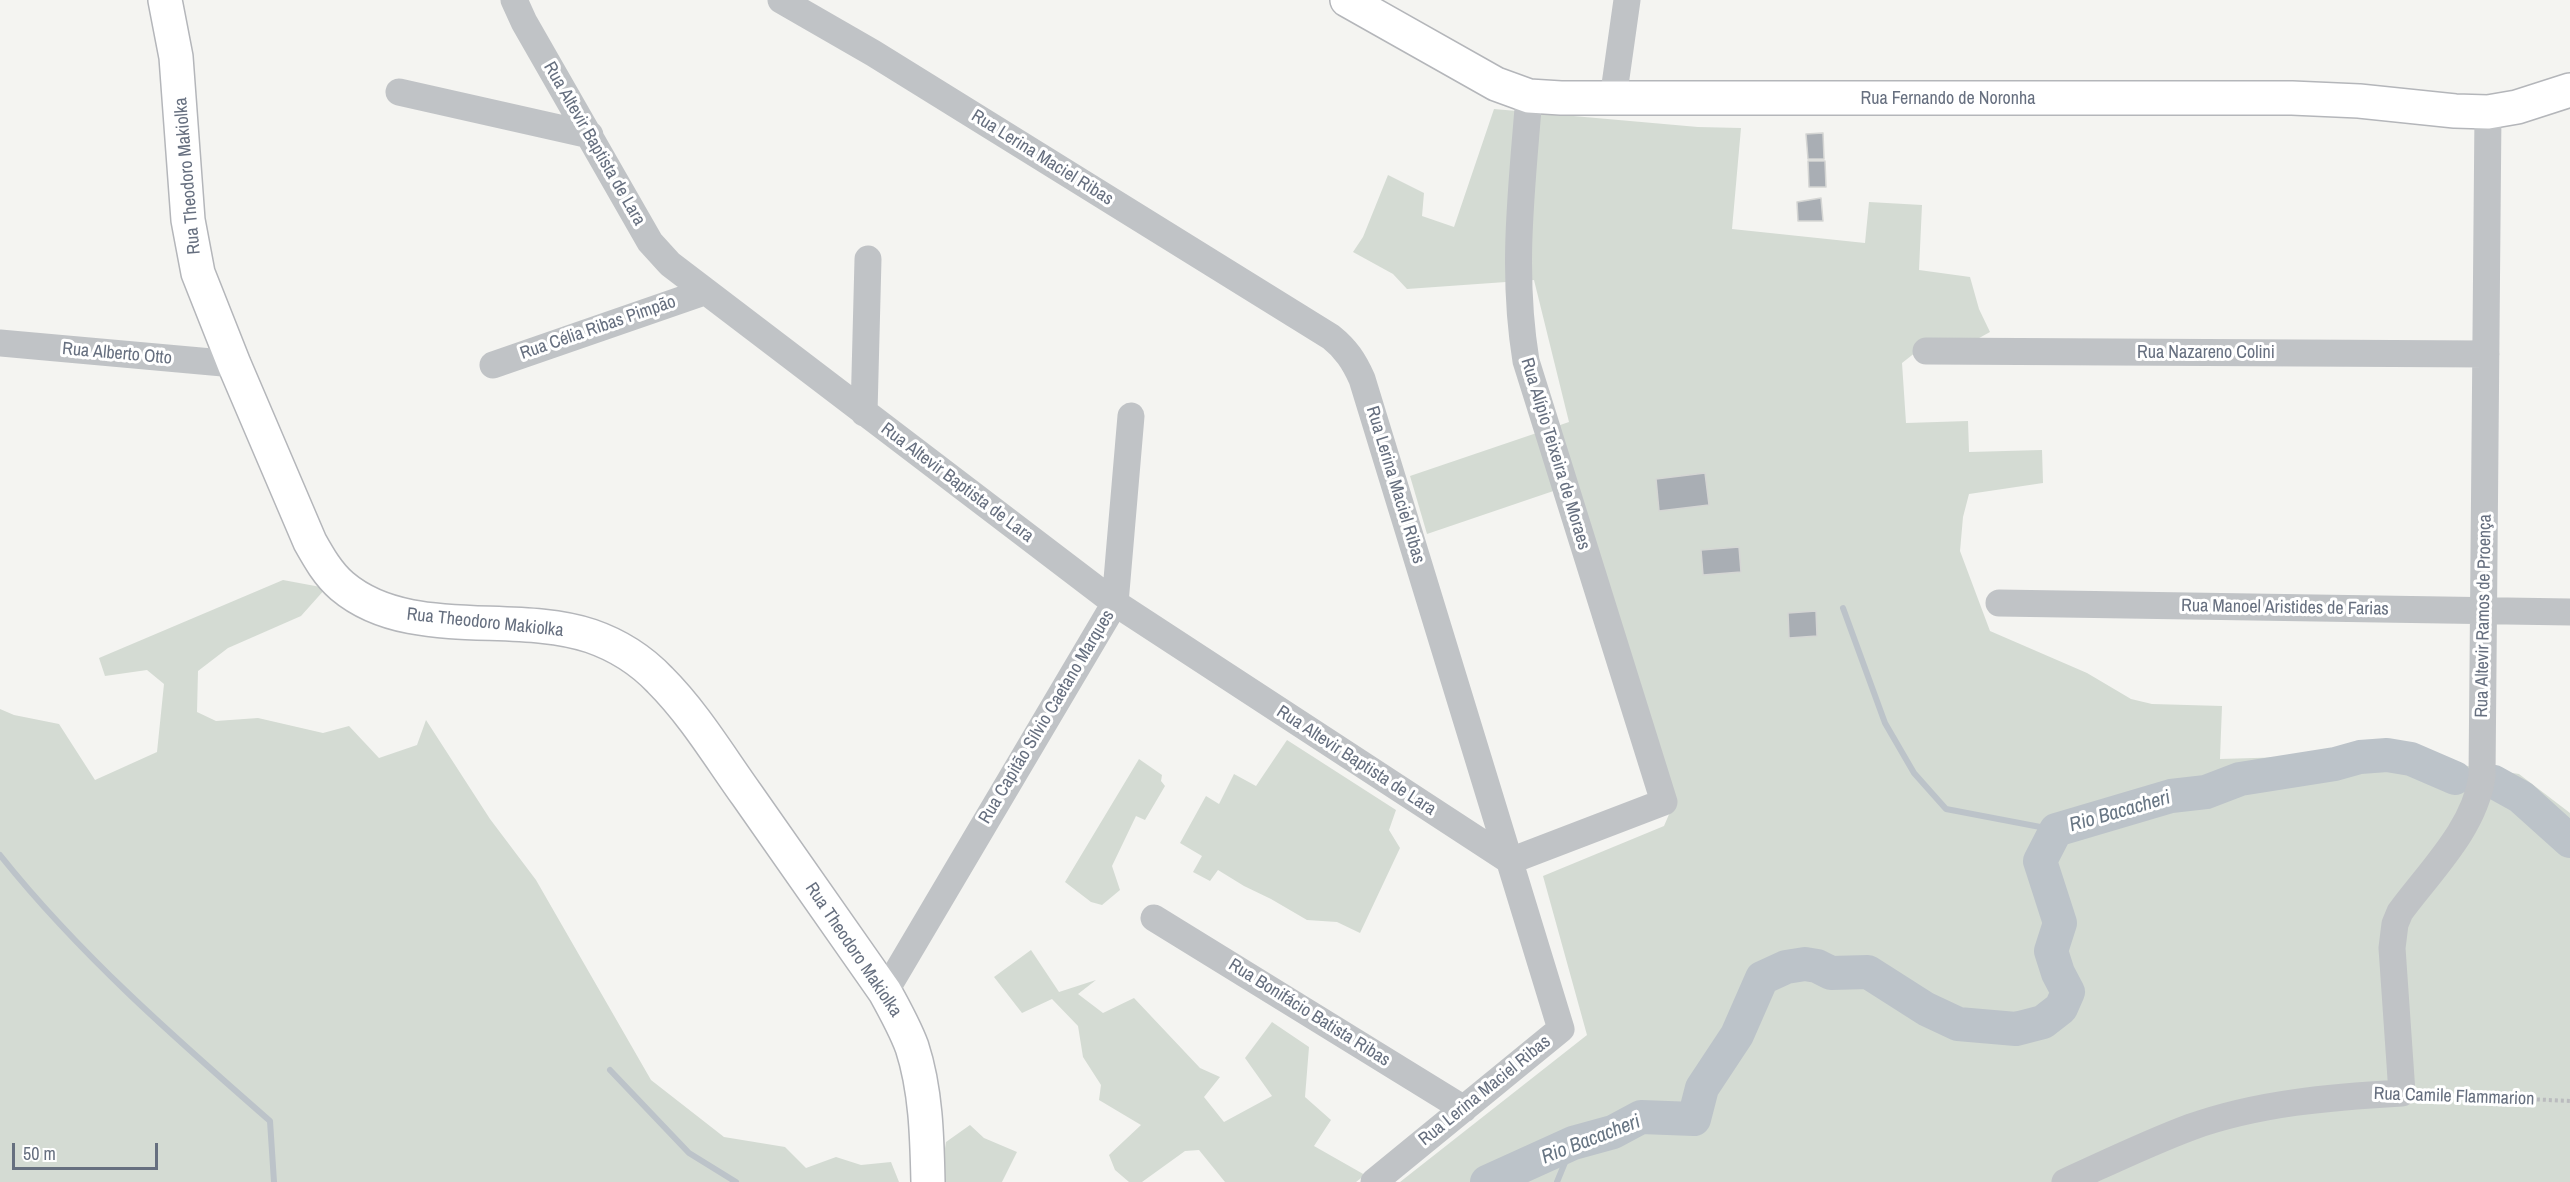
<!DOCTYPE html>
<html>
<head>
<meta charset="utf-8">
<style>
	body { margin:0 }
	#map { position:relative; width:2570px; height:1182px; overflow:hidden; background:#f4f4f1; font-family:"Archivo Narrow",sans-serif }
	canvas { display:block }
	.scale { position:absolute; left:12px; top:1143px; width:146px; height:27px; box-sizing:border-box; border:3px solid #666f7f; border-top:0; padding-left:8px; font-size:18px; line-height:21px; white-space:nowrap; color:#666f7f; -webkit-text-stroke:4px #fff; paint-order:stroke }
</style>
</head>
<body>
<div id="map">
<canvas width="2570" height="1182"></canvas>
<div class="scale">50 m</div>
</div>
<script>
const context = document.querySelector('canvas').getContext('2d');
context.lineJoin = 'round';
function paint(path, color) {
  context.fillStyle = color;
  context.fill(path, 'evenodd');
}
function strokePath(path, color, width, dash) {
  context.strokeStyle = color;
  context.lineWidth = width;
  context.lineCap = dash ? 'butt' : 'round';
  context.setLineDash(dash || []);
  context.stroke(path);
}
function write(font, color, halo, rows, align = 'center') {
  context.font = font + ' "Archivo Narrow",sans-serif';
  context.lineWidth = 6;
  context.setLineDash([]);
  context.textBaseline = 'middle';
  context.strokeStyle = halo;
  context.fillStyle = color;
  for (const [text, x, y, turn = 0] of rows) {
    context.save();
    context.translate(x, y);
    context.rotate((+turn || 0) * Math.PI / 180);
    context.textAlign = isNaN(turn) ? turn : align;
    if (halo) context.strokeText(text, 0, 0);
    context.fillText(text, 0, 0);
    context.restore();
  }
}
paint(new Path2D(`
	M1494,109l204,18 43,1 -9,101 133,14 4,-41 53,3 -3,65 51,7 9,32 11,23 -18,10 -47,3 -23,18 4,60 62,-2 1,31 73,-2 1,33 -74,11 -6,23 -3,34 30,80 97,42 44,26 21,5 70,2 -2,53 171,-5 128,20 51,39v369h-1170l187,-147 -44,-159 121,-50 12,-28 -102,-314 -147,50 -17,-58 159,-54 -35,-142 -127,9 -14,-15 -40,-22 10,-15 25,-62 36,18 -2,23 32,11z
	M283,580l43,8 -25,28 -73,32 -30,23 -1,41 19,9 42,-3 65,15 26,-7 30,32 38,-13 9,-25 64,99 46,61 115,200 73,57 61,10 21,21 30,-11 25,8 30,-3 8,20h-899v-473l14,6 45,9 36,56 62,-28 7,-68 -17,-14 -42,6 -6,-18z
	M1287,740l109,70 -7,20 11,18 -40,85 -23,-11 -30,-2 -36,-21 -27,-13 -26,-16 -8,11 -17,-9 9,-16 -22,-13 26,-47 13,8 15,-30 22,12z
	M1139,759l23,16 -1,6 4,5 -20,34 -9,-4 -24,50 8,24 -18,15 -11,-3 -26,-20z
	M1031,950l28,42 37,-12 -18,14 25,19 31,-15 66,70 20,9 -16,20 20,25 48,-26 -27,-38 27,-36 37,25 -4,50 26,23 -17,26 51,29 -9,7h-131l-26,-32 -14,1 -43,31h-13l-14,-12 -6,-15 32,-30 -42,-25 2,-15 -18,-28 -5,-31 -26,-27 -30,14 -28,-36z
	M970,1125l14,13 33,14 -15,30h-60l-1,-9 5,-31z`), '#d4dbd3');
strokePath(new Path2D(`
	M1843,608l42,115 29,50 32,36 110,21
	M0,855c79,99 175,183 270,266l4,61
	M610,1070l79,83 47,29
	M1557,1182l16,-39`), '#bcc3c9', 6);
strokePath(new Path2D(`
	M2494,782l27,15 49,44
	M1487,1182l86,-39 40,-11 28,-15 53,2 8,-31 35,-53 25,-57 24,-11 19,-3 12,2 14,7 37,-1 58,37 32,15 58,5 27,-7 18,-14 7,-16 -10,-19 -7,-22 9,-28 -20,-62 16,-31 115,-34 35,-4 34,-13 95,-15 25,-7 27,-2 24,4 44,19`), '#bcc3c9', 34);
const building = new Path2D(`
	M1823,133l1,26h-16l-2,-25z
	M1808,161h17l1,26h-17z
	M1821,198l2,23h-25l-1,-19z
	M1705,473l4,32 -50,6 -3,-32z
	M1739,547l2,25 -38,3 -2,-25z
	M1816,611l1,25 -28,2 -1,-25z`);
paint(building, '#a9aeb4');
strokePath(building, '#d5d6d4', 1.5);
const major = new Path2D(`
	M165,0l11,57 12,163 10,53 36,91 76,178c9,16 18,32 32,44 66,56 172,24 249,50 26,9 50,24 69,44 34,34 59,76 87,115 46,66 92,132 138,197 10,18 20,36 27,55 14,43 15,90 16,135
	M1347,0l149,84 33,12 32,2h731l67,3 96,10 33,1 29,-5 53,-17`);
strokePath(major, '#b4b6ba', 36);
strokePath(new Path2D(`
	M2423,1094l147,7`), '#babbbe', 4, [3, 3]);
strokePath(new Path2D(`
	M514,0l10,22 126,220 20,22 445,339 395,258 154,-59 -138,-441c-15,-91 -4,-174 3,-265
	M781,0l92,53 458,284c15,12 23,24 31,42l199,650 -187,153
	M399,92l191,43
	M1613,99l14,-99
	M0,343l234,21
	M1926,351l560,3
	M493,365l211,-73
	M864,413l4,-154
	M1999,603l571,9
	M1154,918l310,191
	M885,992l230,-389 16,-187
	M2065,1182c42,-19 83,-39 126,-55 67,-24 140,-30 211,-34l-10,-145 3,-24 5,-12c31,-42 74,-83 82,-135l6,-665`), '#c0c3c6', 27);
strokePath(major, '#fff', 33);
write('18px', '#666f7f', '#fff', [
	["Rua Fernando de Noronha",1948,99],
	["Rua Altevir Baptista de Lara",594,144,60],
	["Rua Lerina Maciel Ribas",1042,158,32],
	["Rua Theodoro Makiolka",188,176,-95],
	["Rua Célia Ribas Pimpão",598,328,-19],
	["Rua Nazareno Colini",2206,353],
	["Rua Alberto Otto",117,354,5],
	["Rua Alípio Teixeira de Moraes",1555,454,73],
	["Rua Altevir Baptista de Lara",957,483,37],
	["Rua Lerina Maciel Ribas",1395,485,73],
	["Rua Manoel Aristides de Farias",2285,608,1],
	["Rua Altevir Ramos de Proença",2484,616,-89],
	["Rua Theodoro Makiolka",485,623,6],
	["Rua Capitão Sílvio Caetano Marques",1047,717,-59],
	["Rua Altevir Baptista de Lara",1356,761,33],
	["Rua Theodoro Makiolka",853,950,56],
	["Rua Bonifácio Batista Ribas",1309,1013,32],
	["Rua Lerina Maciel Ribas",1485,1091,-39],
	["Rua Camile Flammarion",2454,1097,2]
]);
write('italic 20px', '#677583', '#fff', [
	["Rio Bacacheri",2120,812,-16],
	["Rio Bacacheri",1591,1140,-21]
]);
</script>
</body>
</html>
